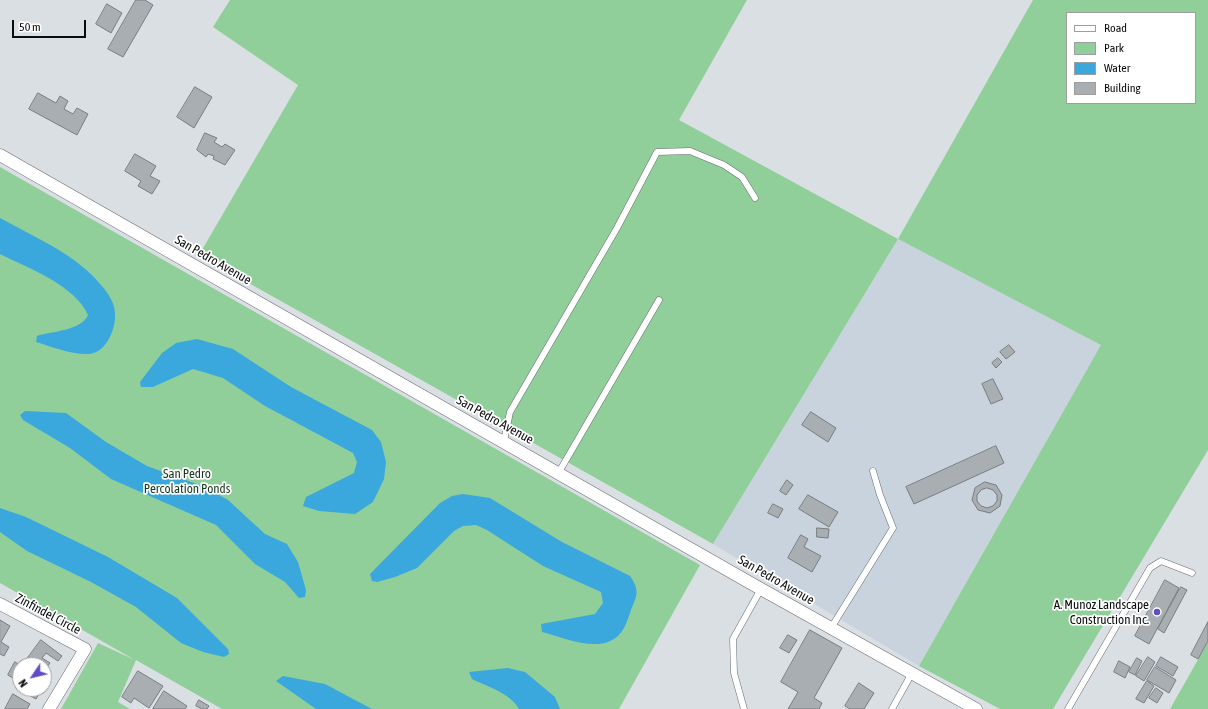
<!DOCTYPE html>
<html>
<head>
<meta charset="utf-8">
<style>
	body { margin:0 }
	#map { position:relative; width:1208px; height:709px; overflow:hidden; background:#dadfe4; font-family:"Asap Condensed",sans-serif }
	canvas { display:block }
	.legend { position:absolute; left:1066px; top:12px; width:130px; height:92px; box-sizing:border-box; background:#fff; border:1px solid #9d9e9f; margin:0; padding:5px 7px; list-style:none; font-size:12px; color:#0b0c0e }
	.legend li { display:flex; align-items:center; gap:8px; height:20px }
	.legend b { width:20px; border:1px solid #9d9e9f }
	.north { position:absolute; left:12px; top:657px; width:40px; height:40px; box-sizing:border-box; background:#fff; border:1px solid #9d9e9f; border-radius:50%; rotate:235deg; font-size:11px; font-weight:700; line-height:16px; text-align:center; color:#0b0c0e }
	.north::after { content:''; display:block; margin:auto; width:14px; height:18px; background:#614dc5; clip-path:polygon(50% 0,100% 100%,50% 72%,0 100%) }
	.scale { position:absolute; left:12px; top:20px; width:74px; height:18px; box-sizing:border-box; border:2px solid #0b0c0e; border-top:0; padding-left:5px; font-size:12px; line-height:14px; white-space:nowrap; color:#0b0c0e; -webkit-text-stroke:3px #fff; paint-order:stroke }
</style>
</head>
<body>
<div id="map">
<canvas width="1208" height="709"></canvas>
<ul class="legend">
<li><b style="height:5px;background:#fff"></b>Road</li>
<li><b style="height:11px;background:#90cf9a"></b>Park</li>
<li><b style="height:11px;background:#3aa8dd"></b>Water</li>
<li><b style="height:11px;background:#a9aeb3"></b>Building</li>
</ul>
<div class="north">N</div>
<div class="scale">50 m</div>
</div>
<script>
const context = document.querySelector('canvas').getContext('2d');
context.lineJoin = 'round';
function paint(path, color) {
  context.fillStyle = color;
  context.fill(path, 'evenodd');
}
function strokePath(path, color, width, dash) {
  context.strokeStyle = color;
  context.lineWidth = width;
  context.lineCap = dash ? 'butt' : 'round';
  context.setLineDash(dash || []);
  context.stroke(path);
}
function write(font, color, halo, rows, align = 'center') {
  context.font = font + ' "Asap Condensed",sans-serif';
  context.lineWidth = 3.5;
  context.setLineDash([]);
  context.textBaseline = 'middle';
  context.strokeStyle = halo;
  context.fillStyle = color;
  for (const [text, x, y, turn = 0] of rows) {
    context.save();
    context.translate(x, y);
    context.rotate((+turn || 0) * Math.PI / 180);
    context.textAlign = isNaN(turn) ? turn : align;
    if (halo) context.strokeText(text, 0, 0);
    context.fillText(text, 0, 0);
    context.restore();
  }
}
paint(new Path2D(`
	M898,239l204,106 -183,321 -206,-122z`), '#c9d3de');
paint(new Path2D(`
	M230,0h517l-68,120 219,119 135,-239h175v450l-155,259h-53l-81,-43 182,-321 -203,-106 -185,305 -514,-289 99,-170 -85,-58zM1067,13h128v90h-128z
	M0,167l700,398 -81,144h-397l-86,-49 -18,42 12,7h-69l37,-66 37,17 -135,-77z
	M1208,642v67h-38z`), '#90cf9a');
paint(new Path2D(`
	M0,218c34,19 76,36 101,67 7,8 14,18 14,29 1,15 -9,39 -26,40 -17,1 -36,-7 -53,-12l1,-6c15,-5 44,-5 51,-21 -13,-30 -60,-47 -88,-61z
	M197,339l36,10 58,38 81,43 9,12 5,20 -2,17 -11,23 -18,12 -36,-3 -16,-5 3,-9 48,-24 3,-11 -4,-9 -88,-47 -42,-28 -30,-9 -40,18h-12l-1,-5 22,-29 14,-10z
	M25,411l41,2 40,29 41,24 58,21 23,13 37,34 22,10 11,18 8,28 -1,7 -6,1 -14,-16 -30,-18 -39,-39 -105,-46 -41,-31 -47,-28 -3,-5z
	M463,494l27,4 72,44 68,34c10,14 7,20 1,34 -2,6 -4,12 -7,18 -17,30 -57,10 -82,4l-1,-8 54,-10 8,-11 -2,-11 -58,-26 -56,-36 -11,-5 -13,1 -9,5 -37,37 -22,9 -18,5 -5,-1 -2,-7 70,-71 12,-7z
	M0,508l26,9 82,40 69,41 51,51 1,5 -5,3 -21,-5 -22,-9 -45,-36 -45,-25 -64,-31 -27,-19z
	M508,668l17,4 30,25 5,12h-41c-9,-16 -31,-22 -47,-30l-3,-7z
	M283,676l42,8 47,25h-56l-40,-28z`), '#3aa8dd');
const building = new Path2D(`
	M136,0h9l8,5 -30,52 -15,-8z
	M107,4l15,9 -11,20 -15,-9z
	M195,87l17,10 -18,31 -17,-11z
	M38,93l18,10 4,-7 8,5 -4,8 9,5 4,-6 11,6 -11,21 -48,-26z
	M205,133l12,5 -3,4 8,5 3,-3 10,6 -10,15 -12,-6 1,-3 -6,-2 -2,3 -9,-7z
	M135,154l21,12 -6,10 10,5 -8,13 -14,-8 3,-5 -16,-10z
	M1009,345l6,7 -9,7 -6,-7z
	M998,358l4,4 -6,6 -4,-5z
	M993,379l10,20 -12,5 -9,-20z
	M811,412l25,16 -8,14 -26,-17z
	M996,446l8,17 -90,41 -8,-17z
	M787,480l6,5 -7,10 -6,-4z
	M985,482l11,3 6,10 -2,11 -10,7 -12,-3 -6,-10 3,-12zM987,488l6,2 4,5v6l-4,5 -6,2 -6,-2 -4,-5v-6l4,-5z
	M808,495l30,17 -9,15 -30,-18z
	M773,504l10,5 -5,9 -10,-5z
	M817,528l12,1 -1,9 -11,-1z
	M801,535l7,4 -4,8 17,9 -9,16 -24,-14z
	M1165,580l14,8 -30,56 -14,-8z
	M1181,587l6,3 -23,43 -6,-4z
	M0,620l10,6 -9,16 8,5 -5,9 -4,-2z
	M1208,622v19l-10,18 -7,-4z
	M810,630l32,18 -28,50 8,5 -3,6h-31l10,-17 -17,-10z
	M788,635l9,5 -8,13 -9,-5z
	M41,640l21,16 -4,5 -12,-8 -4,5 8,5 -6,8v-6h-8l-9,-6z
	M1148,657l7,5 -11,19 -8,-5z
	M1161,657l17,10 -5,9 -17,-10z
	M1137,658l5,3 -7,14 -6,-3z
	M1119,661l11,6 -5,11 -11,-6z
	M15,662l5,3v8l-4,7 -8,-5z
	M1155,667l21,13 -7,13 -22,-13z
	M138,671l25,15 -14,22 -15,-10 -3,5 -9,-6z
	M1147,681l7,5 -10,17 -8,-4z
	M859,683l15,10 -10,16h-14l-5,-3z
	M1156,688l7,5 -6,10 -8,-5z
	M28,689h14l-6,10 -11,-6z
	M164,691l23,15 -2,3h-32z
	M13,694l17,10 -3,5h-22z
	M199,700l10,6 -2,3h-5l-6,-3z`);
paint(building, '#a9aeb3');
strokePath(building, '#787d81', 1);
const lane = new Path2D(`
	M504,441l6,-29 107,-184 40,-76 33,-1 34,14 18,12 13,21
	M559,472l100,-172
	M831,628l62,-100 -13,-33 -7,-24
	M744,709l-10,-36 -1,-34 28,-50
	M892,709l20,-36
	M1068,709l82,-141 11,-7 31,12`);
const street = new Path2D(`
	M0,155l761,434 215,120
	M0,604l85,45 -36,60`);
strokePath(lane, '#686c71', 7);
strokePath(street, '#686c71', 13);
strokePath(lane, '#fff', 6);
strokePath(street, '#fff', 12);
for (const [x, y, r, color] of [
	[1157,612,4,"#614dc5"]
]) {
  const dot = new Path2D();
  dot.arc(x, y, r, 0, 2 * Math.PI);
  context.fillStyle = color;
  context.fill(dot);
  strokePath(dot, '#fff', 1.5);
}
write('13px', '#0b0c0e', '#fff', [
	["San Pedro Avenue",213,260,30],
	["San Pedro Avenue",495,420,29],
	["San Pedro Avenue",776,580,30],
	["Zinfindel Circle",48,614,28]
]);
write('13px', '#16381e', '#fff', [
	["San Pedro",187,474],
	["Percolation Ponds",187,489]
]);
write('13px', '#0b0c0e', '#fff', [
	["A. Munoz Landscape",1149,605],
	["Construction Inc.",1149,620]
], 'right');
</script>
</body>
</html>
